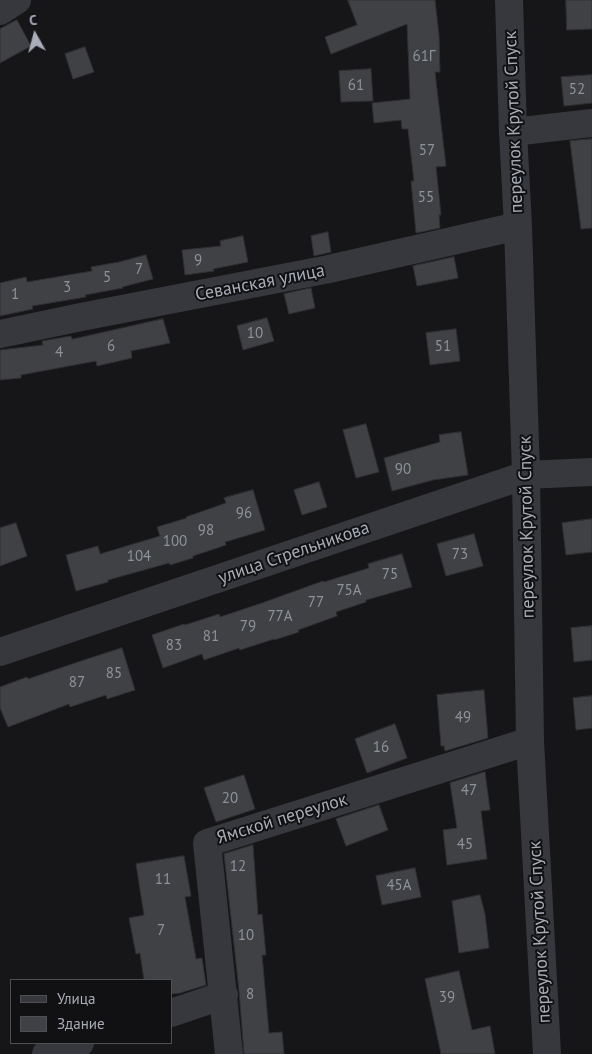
<!DOCTYPE html>
<html>
<head>
<meta charset="utf-8">
<style>
	body { margin:0 }
	#map { position:relative; width:592px; height:1054px; overflow:hidden; background:#161618; font-family:"PT Sans",sans-serif }
	canvas { display:block }
	.legend { position:absolute; left:10px; top:979px; width:162px; height:65px; box-sizing:border-box; background:#111113; border:1px solid #4d4f55; margin:0; padding:6px 9px; list-style:none; font-size:15px; color:#a8adb8 }
	.legend li { display:flex; align-items:center; gap:10px; height:25px }
	.legend b { width:25px; border:1px solid #4d4f55 }
	.north { position:absolute; left:10px; top:10px; width:50px; height:50px; -webkit-text-stroke:4px #111113; paint-order:stroke; rotate:353deg; font-size:14px; font-weight:700; line-height:20px; text-align:center; color:#a8adb8 }
	.north::after { content:''; display:block; margin:auto; width:18px; height:22px; background:#a8adb8; clip-path:polygon(50% 0,100% 100%,50% 72%,0 100%) }
</style>
</head>
<body>
<div id="map">
<canvas width="592" height="1054"></canvas>
<ul class="legend">
<li><b style="height:6px;background:#37383d"></b>Улица</li>
<li><b style="height:14px;background:#404145"></b>Здание</li>
</ul>
<div class="north">С</div>
</div>
<script>
const context = document.querySelector('canvas').getContext('2d');
context.lineJoin = 'round';
function paint(path, color) {
  context.fillStyle = color;
  context.fill(path, 'evenodd');
}
function strokePath(path, color, width, dash) {
  context.strokeStyle = color;
  context.lineWidth = width;
  context.lineCap = dash ? 'butt' : 'round';
  context.setLineDash(dash || []);
  context.stroke(path);
}
function write(font, color, halo, rows, align = 'center') {
  context.font = font + ' "PT Sans",sans-serif';
  context.lineWidth = 4;
  context.setLineDash([]);
  context.textBaseline = 'middle';
  context.strokeStyle = halo;
  context.fillStyle = color;
  for (const [text, x, y, turn = 0] of rows) {
    context.save();
    context.translate(x, y);
    context.rotate((+turn || 0) * Math.PI / 180);
    context.textAlign = isNaN(turn) ? turn : align;
    if (halo) context.strokeText(text, 0, 0);
    context.fillText(text, 0, 0);
    context.restore();
  }
}
const building = new Path2D(`
	M348,0h87l4,35 1,37h-5l11,94 -10,1 5,48h-2l1,13 -24,5 -5,-52h3l-6,-52h-6l-1,-9 -27,3 -2,-20 38,-4 -3,-75 -76,30 -6,-17 32,-12z
	M566,0h26v29l-25,1z
	M17,20l14,26 -31,17v-34z
	M85,47l9,25 -21,7 -8,-25z
	M371,69l2,32 -32,1 -2,-31z
	M592,75v28l-28,3 -3,-29z
	M592,139v89l-11,1 -11,-88z
	M328,232l3,20 -17,4 -3,-20z
	M243,236l5,26 -35,7 1,2 -29,4 -3,-25 39,-4 -1,-5z
	M146,255l7,24 -31,8 1,1 -38,7 1,2 -54,9 1,3 -33,7v-33l26,-6 1,5 65,-11 -1,-4 28,-5z
	M454,257l4,21 -41,8 -4,-20z
	M311,288l4,20 -26,6 -5,-20z
	M267,318l7,23 -31,9 -6,-24z
	M163,319l7,24 -39,8 1,7 -35,8 -1,-5 -75,14v3l-21,2v-30l43,-5 -1,-4 29,-5 1,3z
	M456,329l4,32 -30,4 -4,-32z
	M366,424l13,48 -23,6 -13,-48z
	M461,432l7,43 -35,5 -41,11 -8,-33 56,-16 -1,-7z
	M319,482l8,25 -25,8 -8,-25z
	M253,490l12,40 -40,12 1,3 -33,11v2l-23,7 -1,-2 -61,17v2l-32,9 -10,-36 32,-9 2,8 60,-18 -3,-9 30,-9 -1,-1 40,-14 -2,-5z
	M592,519v33l-26,3 -4,-32z
	M16,523l11,33 -27,10v-38z
	M474,534l9,32 -37,10 -9,-32z
	M402,554l10,33 -46,13v2l-30,10 1,4 -39,14 1,2 -25,8v-1l-34,11 -1,-2 -35,12 -2,-6 -39,14 -11,-33 32,-11 1,1 34,-11 1,3 42,-14 61,-22 1,1 45,-14 -1,-4z
	M592,626v34l-18,2 -3,-34z
	M122,648l13,42 -28,9 -1,-4 -36,12 -1,-3 -61,23 -8,-19v-21l27,-10 1,2 56,-19z
	M484,690l4,48 -43,13 -1,-5h-3l-4,-51z
	M592,696v32l-16,2 -3,-32z
	M395,724l12,34 -40,15 -12,-34z
	M485,772l5,38 -9,1 6,48 -40,6 -4,-35 14,-2 -7,-45z
	M244,775l11,34 -39,13 -12,-34z
	M379,805l9,25 -42,16 -10,-27z
	M253,845l5,70 4,-1 4,41h-4l7,78 13,-1 2,22h-40l-5,-64 -15,-136z
	M184,856l7,40 -6,1 11,62 6,-1 4,27 -26,8 -9,1v-14h-27l-4,-27 -4,1 -7,-36 15,-3 -8,-51z
	M415,868l6,29 -39,8 -6,-29z
	M480,895l5,19 4,34 -30,5 -7,-52z
	M459,971l13,59 18,-4 5,28h-54l-16,-75z`);
paint(building, '#404145');
strokePath(building, '#303034', 1);
strokePath(new Path2D(`
	M509,0l4,132 5,94 8,249 4,266 17,313
	M0,11l17,-11
	M513,132l79,-9
	M0,334l81,-17 248,-48 189,-43
	M0,652l526,-177 66,-3
	M171,1013l53,-18
	M46,1054l34,-11
	M229,1054l-22,-211 323,-102`), '#37383d', 28);
write('15px', '#8e929b', null, [
	["61Г",424,57],
	["61",356,86],
	["52",577,90],
	["57",427,151],
	["55",426,198],
	["9",198,261],
	["7",139,270],
	["5",107,278],
	["3",67,288],
	["1",15,295],
	["10",255,334],
	["6",111,347],
	["51",443,347],
	["4",59,353],
	["90",403,470],
	["96",244,514],
	["98",206,531],
	["100",175,542],
	["73",460,555],
	["104",139,557],
	["75",390,575],
	["75А",349,591],
	["77",316,603],
	["77А",280,617],
	["79",248,627],
	["81",211,637],
	["83",174,646],
	["85",114,674],
	["87",77,683],
	["49",463,718],
	["16",381,748],
	["47",469,791],
	["20",230,799],
	["45",465,845],
	["12",238,867],
	["11",163,880],
	["45А",399,886],
	["7",161,931],
	["10",246,936],
	["8",250,995],
	["39",447,998]
]);
write('18px', '#a8adb8', '#111113', [
	["переулок Крутой Спуск",514,122,-92],
	["Севанская улица",260,283,-11],
	["переулок Крутой Спуск",527,527,-91],
	["улица Стрельникова",294,553,-19],
	["Ямской переулок",282,819,-17],
	["переулок Крутой Спуск",540,932,-93]
]);
</script>
</body>
</html>
